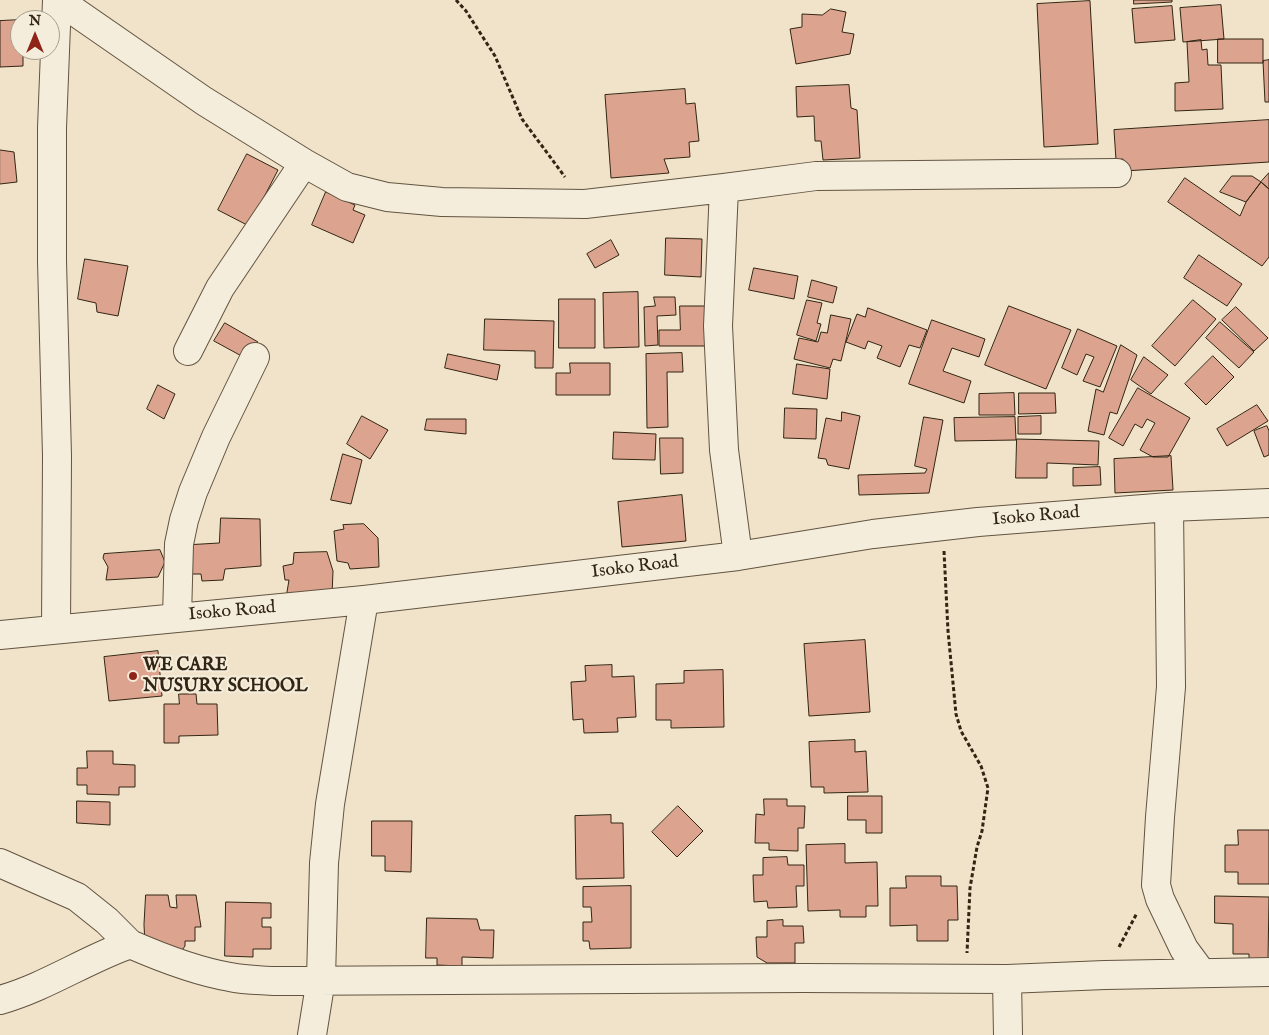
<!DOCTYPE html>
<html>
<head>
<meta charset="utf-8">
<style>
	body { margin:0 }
	#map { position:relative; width:1269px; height:1035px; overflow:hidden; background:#f0e3c9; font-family:"IM FELL English",serif }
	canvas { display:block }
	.north { position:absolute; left:10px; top:10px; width:50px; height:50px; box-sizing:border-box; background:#f5eddc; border:1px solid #a79d8c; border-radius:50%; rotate:0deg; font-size:14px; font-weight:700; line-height:20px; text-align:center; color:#322513 }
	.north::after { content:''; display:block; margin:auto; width:18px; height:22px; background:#8f2418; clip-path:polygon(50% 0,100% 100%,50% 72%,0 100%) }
</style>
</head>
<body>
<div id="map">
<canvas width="1269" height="1035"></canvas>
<div class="north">N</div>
</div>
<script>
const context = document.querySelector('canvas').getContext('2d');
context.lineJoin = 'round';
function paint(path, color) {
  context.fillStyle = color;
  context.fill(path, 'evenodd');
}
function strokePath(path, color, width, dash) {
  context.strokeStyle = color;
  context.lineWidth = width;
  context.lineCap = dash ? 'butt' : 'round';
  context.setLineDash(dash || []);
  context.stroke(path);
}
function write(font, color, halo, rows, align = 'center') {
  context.font = font + ' "IM FELL English",serif';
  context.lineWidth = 4;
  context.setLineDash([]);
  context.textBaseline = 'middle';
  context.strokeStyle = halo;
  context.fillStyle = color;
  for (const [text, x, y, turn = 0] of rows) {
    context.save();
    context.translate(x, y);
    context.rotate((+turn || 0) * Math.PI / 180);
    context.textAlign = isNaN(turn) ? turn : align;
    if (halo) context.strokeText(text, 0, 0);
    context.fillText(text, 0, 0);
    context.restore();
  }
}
const building = new Path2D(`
	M1134,0h38v2l-38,2z
	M1090,1l8,143 -54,3 -7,-143z
	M1221,5l3,34 -41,3 -3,-34z
	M1172,6l3,34 -40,3 -3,-34z
	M831,9l15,3 -4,20 12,2 -4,20 -54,10 -6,-35 12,-2v-13l20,1z
	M20,20v30h3v16l-23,1v-46z
	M1218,39h45v24h-45z
	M1201,40l1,10 5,-1 1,16h13l2,44 -48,2v-28l14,-1 -2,-40z
	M1269,60v42h-4l-2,-41z
	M849,85l2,23 6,2 3,48 -37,2 -2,-19h-6l-1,-25 -17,1 -1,-30z
	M685,89l1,15 9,-1 4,38 -10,1 1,15 -26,2 5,14 -58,5 -6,-83z
	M1269,120v42l-145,9 -1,-12 -7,1 -2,-30z
	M0,150l14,2 3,30 -17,2z
	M247,154l31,16 -29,56 -31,-16z
	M1269,173v16l-8,-7z
	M1232,176h20l9,6 -15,20 -26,-10z
	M1185,178l55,38 6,-14 15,-20 8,7v68l-7,9 -94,-64z
	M326,192l29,13 -2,5 12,5 -12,28 -41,-18z
	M666,238l36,1 -1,38 -36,-2z
	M611,240l8,15 -24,13 -8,-14z
	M1199,255l43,29 -15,22 -43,-28z
	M85,259l43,7 -10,50 -21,-4 -1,-9 -18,-4z
	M754,268l44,8 -4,23 -45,-9z
	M812,280l25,7 -4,16 -25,-6z
	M638,292l1,55 -35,1 -1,-55z
	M654,297h21l1,18 -19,1 1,29 -13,1 -1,-39 11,-1z
	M559,299h36v49h-36z
	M807,300l15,3 -5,20 4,1 -5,17 -19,-6z
	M1193,300l23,19 -41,47 -23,-20z
	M680,306h27l1,40h-49v-16h21z
	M1009,306l62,24 -25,59 -61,-24z
	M1236,307l32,31 -14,13 -32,-31z
	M868,308l59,22 -7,18 -11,-3 -9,22 -23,-9 5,-12 -14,-5 -3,8 -19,-7 11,-28 8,3z
	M831,315l20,4 -10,42 -8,-2 -3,9 -36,-9 5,-21 19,4 3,-10 6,1z
	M485,319l69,2 -1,47h-18v-17l-51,-1z
	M932,320l53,19 -6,18 -27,-9 -9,23 28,10 -7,22 -55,-19z
	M1220,322l34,30 -15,16 -33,-30z
	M225,323l33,19 -11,17 -33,-18z
	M1078,329l39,17 -17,41 -17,-6 11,-24 -8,-3 -9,21 -15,-7z
	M1121,345l16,10 -20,59 -7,-2 -6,23 -16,-4 8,-42 7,3z
	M682,353l1,19h-16l1,55 -21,1 -1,-74z
	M448,354l52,11 -3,15 -52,-12z
	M1213,356l21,21 -28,28 -21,-21z
	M1144,357l24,18 -17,19 -20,-14z
	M570,363h40v32h-54v-22h14z
	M797,364l33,5 -3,30 -34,-5z
	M158,385l17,9 -11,25 -17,-10z
	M1138,388l52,30 -22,39h-15l-13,-7 15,-27 -8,-4 -5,9 -7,-4 -12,22 -14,-8z
	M1014,393l1,22h-36v-21z
	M1019,393h36l1,20 -37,1z
	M1257,405l11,16 -41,25 -10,-17z
	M785,408l32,1 -1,30 -32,-1z
	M842,412l18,4 -11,53 -21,-4 -2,-6 -8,-1 8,-40 15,3z
	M362,416l26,14 -18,29 -23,-15z
	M1041,416v18h-23v-17z
	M924,417l19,3 -14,73 -70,2 -1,-20 67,-2 2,-4 -12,-3z
	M1015,417l1,23 -61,1 -1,-23z
	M427,419h39v15l-41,-4z
	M1267,426l2,5v24l-5,2 -10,-26z
	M614,432l42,2 -1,26 -42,-1z
	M660,438h23v35l-22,1z
	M1017,439l82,2 -1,24 -51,-2v15h-31z
	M343,454l19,6 -11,44 -20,-4z
	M1171,456l2,34 -58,3 -1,-34z
	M1100,467l1,18 -28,1v-18z
	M682,495l4,46 -64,6 -4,-45z
	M221,518l39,1 1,47 -36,3 -2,11 -21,1 -1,-7h-15l-1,-29 34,-2z
	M364,524l14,14 1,29 -29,2 -2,-6 -11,-2 -3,-30 10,-2 -1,-4z
	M160,550l5,12 -7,15 -52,3 2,-13 -5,-9 1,-4z
	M327,552l6,19 -1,24 -46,3 3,-18h-4l-2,-14 10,-2 1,-11z
	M865,640l5,72 -61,4 -5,-72z
	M158,651l4,45 -53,5 -5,-44z
	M612,665v12l22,-1 2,41 -19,1 1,14 -34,1 -1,-14 -10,1 -2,-38 15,-1 -1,-15z
	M723,670l1,57 -53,1v-8h-15v-36l28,-1v-12z
	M179,694h17l1,10h20l1,31 -39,1v7h-15v-39h15z
	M855,740v12l11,-1 2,41 -44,1v-6h-13l-2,-45z
	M87,751h26v13l22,1v22h-16v8l-32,-1v-9h-10v-17h10z
	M848,796h34v37h-16v-13h-18z
	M764,799h23v7h18l-1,22h-6v23l-29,-1v-7h-14l1,-29 8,1z
	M77,801l33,1v23l-33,-2z
	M678,806l25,25 -26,26 -25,-25z
	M611,815v8h12l1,55 -48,1 -1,-63z
	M372,821h40l-1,51 -26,-1v-15h-13z
	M1238,830h31v54h-31v-12h-13v-27h13z
	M845,844v19l32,-1 1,44h-12v11h-26v-7l-32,1 -2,-66z
	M787,857l1,8h16v21h-8l1,21 -29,1 -1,-7 -13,1 -1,-27h10v-17z
	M906,876h35v10h16l1,34h-10v21h-31v-16l-27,1v-38h16z
	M631,886v62l-41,1 -1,-8h-6v-19h9l-1,-15h-8v-20z
	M146,895h22l2,12 7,1 -1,-13h20l5,32h-6v14h-10v5l-5,7 -35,-9 -1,-19z
	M1215,896l54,1 -1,64h-19v-7h-16v-30l-18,-1z
	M226,902l45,1v15h-9v9h9v22h-18v8l-28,-1z
	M427,918l50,1 3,11h14l-1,28 -31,-1v9l-25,-1v-7h-11z
	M783,920v6h20l1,17h-9v20h-28l-10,-6 -1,-20h11v-16z`);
paint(building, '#dca48f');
strokePath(building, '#322513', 1);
const minor = new Path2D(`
	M58,0l146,101 100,62 43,24 40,10 55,5 143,2 139,-16 92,-12 301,-3
	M724,188l-6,138 6,124 14,106
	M188,351l32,-63 84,-125
	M1169,507l2,180 -11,130 -4,68 4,14 24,50 17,23
	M177,617l2,-73 5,-24 9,-28 23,-55 39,-80
	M56,629l1,-173 -5,-195v-133l5,-128
	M0,635l364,-35 374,-44 135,-22 105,-12 191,-15 100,-4
	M0,863l77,34 30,24 23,23
	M1007,979l1,56
	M0,1000c46,-13 85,-40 130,-56 32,14 65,27 100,33 14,3 29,3 43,4l530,-3 204,1 98,-4 164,-3
	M312,1035l9,-56 3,-116 6,-59 34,-204`);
strokePath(minor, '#625440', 30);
strokePath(new Path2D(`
	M456,0l10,11 29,45 27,63 43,58
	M944,551l4,80 8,83 5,17 20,35 7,22 -6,43 -5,16 -7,41 -3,65
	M1119,947l18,-34`), '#322513', 3, [4, 2.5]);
strokePath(minor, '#f5eddc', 28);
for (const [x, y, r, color] of [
	[133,676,5,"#8f2418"]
]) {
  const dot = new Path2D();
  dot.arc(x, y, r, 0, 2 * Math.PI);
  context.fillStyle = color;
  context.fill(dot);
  strokePath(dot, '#f5eddc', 2);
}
write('18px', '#322513', '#f5eddc', [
	["Isoko Road",1036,517,-5],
	["Isoko Road",635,568,-7],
	["Isoko Road",232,612,-5]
]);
write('bold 18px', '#322513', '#f5eddc', [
	["WE CARE",143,666],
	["NUSURY SCHOOL",143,687]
], 'left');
</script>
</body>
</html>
